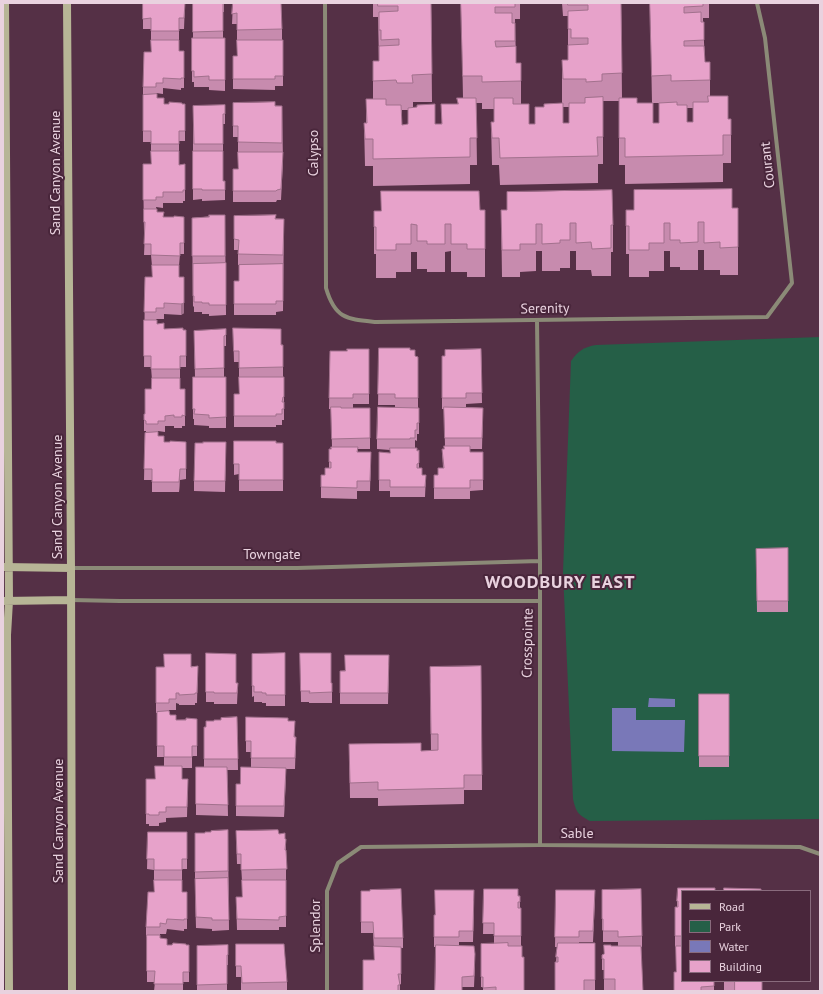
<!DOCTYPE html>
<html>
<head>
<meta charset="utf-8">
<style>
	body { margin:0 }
	#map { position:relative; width:823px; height:994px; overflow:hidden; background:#553046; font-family:"PT Sans",sans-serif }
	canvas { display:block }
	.frame { position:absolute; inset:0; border:4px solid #e9d2df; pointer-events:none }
	.legend { position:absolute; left:681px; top:890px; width:130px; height:92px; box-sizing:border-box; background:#49263b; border:1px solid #896b7d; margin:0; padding:5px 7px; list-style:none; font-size:12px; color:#e9d2df }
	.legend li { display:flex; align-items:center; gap:8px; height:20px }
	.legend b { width:20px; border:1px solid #896b7d }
</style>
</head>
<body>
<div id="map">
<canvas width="823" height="994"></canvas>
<div class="frame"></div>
<ul class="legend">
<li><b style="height:5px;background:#b7b596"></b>Road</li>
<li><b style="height:11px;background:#255f47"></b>Park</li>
<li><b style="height:11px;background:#7978b8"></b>Water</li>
<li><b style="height:11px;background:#e7a2ca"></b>Building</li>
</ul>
</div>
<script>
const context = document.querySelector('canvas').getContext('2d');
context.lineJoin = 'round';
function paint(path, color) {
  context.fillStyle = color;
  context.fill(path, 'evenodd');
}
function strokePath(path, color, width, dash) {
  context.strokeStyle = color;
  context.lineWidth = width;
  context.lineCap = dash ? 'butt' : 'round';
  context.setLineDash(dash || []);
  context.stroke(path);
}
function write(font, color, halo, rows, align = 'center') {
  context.font = font + ' "PT Sans",sans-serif';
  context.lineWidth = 4;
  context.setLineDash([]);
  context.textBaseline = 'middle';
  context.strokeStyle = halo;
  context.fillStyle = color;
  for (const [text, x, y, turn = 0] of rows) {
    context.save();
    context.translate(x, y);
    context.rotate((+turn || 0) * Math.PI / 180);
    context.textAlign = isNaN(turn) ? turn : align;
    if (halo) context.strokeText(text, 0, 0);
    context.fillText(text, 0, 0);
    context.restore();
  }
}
paint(new Path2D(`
	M820,337v482l-230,2c-12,-6 -14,-9 -17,-22l-10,-227 8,-211c7,-10 13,-14 25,-16z`), '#255f47');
paint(new Path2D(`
	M649,698l26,1v8h-27z
	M612,708h24v12h49l-1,32 -72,-1z`), '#7978b8');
strokePath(new Path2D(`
	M325,3l1,285c9,31 21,31 50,34l391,-5 25,-34 -27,-245 -8,-35
	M537,320l3,241v284
	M71,568h226l243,-7
	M71,600l49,1h420
	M327,991v-100l11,-28 23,-16 179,-2 260,2 20,7`), '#8b8a77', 4);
strokePath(new Path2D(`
	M5,3l4,598 -2,34 2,356
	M67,3l4,565 1,423
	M4,567l67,1
	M3,601l68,-1`), '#b7b596', 8);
paint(new Path2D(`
	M143,3h42l-1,26h-5v22h5v37h-3v2l-18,-2v6l-7,-1 1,5 7,6h21v37h-6v24l6,-1v37h-2v2h-20v5l-7,-1 1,5 7,5h20v37h-4l-1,12v11l5,36 -3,2 -17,-1v5h-8l1,5 7,5 22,1v37h-6v22h5v37h-3v2h-8v-2h-9v6l-7,-1v5l6,6h22v37l-6,1 -1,12h-27v-12h-8l1,-47h1v-2h-2v-17h1l6,-25 1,-9 -1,-13h-7l1,-90h7v-11l-1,-11h-7l1,-22h-1l-1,-69h8v-22h-8v-55l8,-35v-23h-8z
	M193,3h31v9h-1v26h2v53l-16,-1v-3h-15v-5h-2v-44h1z
	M233,3l49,26v11h1v46h-8v4l-42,-1v-33h4v-32h-5z
	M373,3h58l1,99h-19v5l22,17h6l16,-20 6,-6 -2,-95h59v16h-5l1,44h5v41l8,20h6l9,-17 18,-4v-43h6v-44h-5l-1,-13h59l1,95 15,5h15l-2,-100h59v15h-6v4l2,40 5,18v16l18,23h3v44h-8v19l-98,2v-19h-6v-64h-16v63h-5v19l-98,2 -1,-20h-7l-1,-43h3v-13h-12v-6h-6l1,62h-7v19l-97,2v-20h-8l-1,-43h2v-24h7v-38h6l-1,-44h-5zM653,103h6v20h-6zM563,107h6v16h-6zM687,108h6v14h-6zM402,110h6v14l-6,1z
	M233,103l49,3 1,56 -2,38h-4l-1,2h-43v-33h5v-32h-5z
	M225,105v19h-2v57h2v19l-23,1v-2l-9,1v-94z
	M634,190l98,18h6v67h-18v-5h-16v-20h-6v20h-18v-3h-10v-16h-6v20h-15v6h-20v-23h-3v-44h8z
	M485,210v67h-18v-5h-16v-21l-6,1v20h-18v-3h-10v-17h-6v20h-15v6h-20v-24h-2v-43z
	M501,210l112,15v27h-2v24h-19l-1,-6h-15v-19h-6v17h-10v3h-18v-20h-6v20l-16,1v5h-18z
	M225,215l1,100 -17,1v-2h-7v-2h-8v-6l-1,1 -1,-89z
	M234,216l50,3 -1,92 -7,1v3h-42v-34h5v-16h-1v-15h-4z
	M233,328l50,17v32h1v43h-2v5h-6v2h-42v-33h5v-32h-5z
	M226,329v17h-2v31h2v51h-17v-2l-15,-1v-6h-1v-42h2l-1,-46z
	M379,348l31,2 5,6 3,1v51l1,10v16h-2v7l-2,-1v8l2,3 2,-1v18l3,7h4l-1,22h-35v-6h-11v-39l11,1v-3l-13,-1v-10l18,-32v-2h-17z
	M369,349v55h-16v4h17v41h-12v3h13l-1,39h-13v8l-36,-1v-23h4l4,-7v-19h2l1,-2 -1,-38h-2l1,-58h17z
	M481,349l1,54 -16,1v3l17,1 -1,41h-12v3h13v38l-13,1v8h-36v-24h4l5,-7 -1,-19h2l1,-3 -1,-37h-2v-53h3z
	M234,441l49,2v48h-44v-17l-5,1z
	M226,442l-1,50 -31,-1v-10l9,-38z
	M788,548v64h-31l-1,-63z
	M206,653l30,30h2l-1,21h-23v-2h-8z
	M285,653v53h-19v-3h-4v-1h-8v-6l-2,1v-43z
	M300,653l31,30h1v20h-23v-1h-8z
	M389,665l-1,39h-48v-33z
	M198,666l-1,37h-2v2h-16v-1l-3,-1v7h-7l1,5 6,5 21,-1v37h-5v12h-10v11h6l-1,38 -21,1v4l-7,1v3h-10v-2h-3v-45h9l9,-13v-9h-7v-44h-1v-46z
	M430,682l52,93v15h-18v14l-86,2v-8h-28l-1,-54 72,7 17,-1h-7z
	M699,694h30v73h-30z
	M237,717l1,53h-11l1,46 -32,-1v-48h8v-40h2l8,-6z
	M246,717l42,4 7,16h1l-1,32h-9l-2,48 -48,-1v-32h4l11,-17v-15h-5z
	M228,830l1,100 -17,1v-2l-16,-1 -1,-38v-57h10l6,-1z
	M236,831l43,3 6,5h1v88h-7v3h-42l-1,-33h6v-16l-1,-17h-4z
	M148,832h39v37h-5v23h5v37h-3v2l-17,-2 -1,5h-6v4l7,7h22v37h-6v9h-29l1,-9h-8v-45h-1v-10l8,-35v-22l-7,-1z
	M484,889l36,7v12h1v38l3,45h-41v-4h-2v-43h13v-10h-11z
	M556,890l39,10 -2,42h-14v1h16v47h-11l-28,-28 1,-15h-2z
	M602,890l40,46v11h-1l-26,43h-11v-20h-2v-15l2,-1 7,-8h7v-4h-15v-12h-1z
	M361,891l42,47v10h-2v36h-1v7h-37l11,-31v-11l-1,-16h-12z
	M682,891v90h32v10h-40l2,-19v-25h-1v-40h2v-6z
	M474,901l-1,41h-14v3l16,19 -1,23h-12l-26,-40h-2v-32z
	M236,944l51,38v9h-46v-14h-5z
	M228,945v20h-1v26h-30v-45z
	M724,981h38l-27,9h-11z`), '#c78bae');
paint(new Path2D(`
	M184,303v10l-3,2v-11z
	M180,469v11l-1,12v-10z
	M286,768v11l-2,38v-11z`), '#a2718d');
const building = new Path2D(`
	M143,3h42l-1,15h-5v13h-28v-13l-8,1z
	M193,3h30v28l-30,1z
	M233,3h48l1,26 -45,1v-17l-5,1z
	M378,3h53l1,71 -20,1 1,8h-16l-1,-3 -23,1v-20h6v-15l20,-1v-6l-18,1v-10h-2v-18l19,-1v-5h-20z
	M461,3h54v4h-20v6h17v10h3v18h-20l1,6 20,-1v17h5v18l-39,1v-6h-19z
	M568,3h53l1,70 -20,1v7l-16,1v-3h-23l-1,-19h6v-15l20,-1v-6h-17v-9h-3v-18l20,-1v-5h-20z
	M650,3h53v3l-19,1v6l17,-1v10h3v18l-20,1v5h20l1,16h5v18l-39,1v-6l-19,1z
	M192,38h33v42h-16v-4l-15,1v-6h-2z
	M151,40h28v11h5v27h-3v1l-18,-1v5h-7v4h-13l1,-35h7z
	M237,40h46v36h-8v3h-42v-23h4z
	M157,94v4h7v6h5v-2l13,1v1h3v27h-6v13h-28v-13h-8v-36z
	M708,96h20v23h3v16h-8v20l-98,2v-19h-6v-40h18v5h16v20h6v-20l18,-1v3h10v17h6v-20h15z
	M603,97v40h-6l1,19 -98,2 -1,-20h-7l-1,-16h3v-24h19v6h16v20h6v-17h9v-3l19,-1v20h6v-20h16v-5z
	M457,98h19l1,40h-7v19l-97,2v-20h-8l-1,-16h3l-1,-24h20v6h15l1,20 6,-1v-16l9,-1v-2l18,-1v20h7l-1,-20h17z
	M275,102v4h7v37l-44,-1v-16h-5v-23z
	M225,105v9h-2v30h-29l-1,-38z
	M151,151h28v14l6,-1v26h-2v2h-20v5h-7v3h-13v-36h8z
	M193,151h30v30h2v9h-23v-1h-9z
	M238,152h45l-2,37 -4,1 -1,1h-43v-22h5z
	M732,189v19h6v39l-18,1v-6l-16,1v-21h-6v20l-18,1v-3h-10v-17h-6v20h-15v7h-20v-24h-3v-16h8v-20z
	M612,190l1,35h-2v23l-19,1 -1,-7 -15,1v-20h-6v17h-10v3l-18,1v-20h-6v20h-16v6h-18l-1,-40h6v-18z
	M381,191h98l1,19h5v39h-18v-5h-16v-20h-6v20h-18v-3h-10v-16l-6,-1v20h-15v6h-20v-23h-2v-16h7z
	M144,209h13v3h7l-1,5h11v-1l10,1v26h-4v13l-29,-1v-11h-7l1,-22h-1z
	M209,215h16v41h-33v-38l17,-1z
	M276,215l-1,4h9l-1,36 -45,-1 1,-14 -5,-1v-23z
	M226,263v42h-17v-2h-7v-1h-8v-6h-1v-32z
	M283,264v37h-7v3h-42v-23h5v-16z
	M152,265h27v12h5v26l-3,1 -17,-1v5h-8v4h-12l1,-35h7z
	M144,320h13v4l7,-1v6l19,-1v2h3v26h-6v13h-29v-13h-7z
	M233,328l48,1v16h2v22l-44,1v-17h-5z
	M226,329v6l-2,1v32l-29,1 -1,-38z
	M379,348h31v2h5v6l3,1v41h-23v-4h-17z
	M347,349h22v45h-16v4h-24l1,-47h17z
	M481,349l1,44h-16v5h-24v-42h3v-6z
	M193,377h33v40l-17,1v-3l-15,-1 1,-5h-2z
	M239,377h45v20h-1l-1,5h2v7h-2v5h-6v2h-42v-22h5z
	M152,378h28v11h5v27l-3,-1v2h-8v-2l-9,1v5h-7v3h-12v-3l-2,-1v-6h1v-25h6z
	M331,407h10v1h29v30l-38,1z
	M378,407l41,1v15h-2v7h-2v8h-5v1h-33z
	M444,407l39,1 -1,30h-37z
	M158,432v4h6v6h6v-1l16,1v27h-6l-1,13h-27v-13h-8l1,-36z
	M234,441h42v2h7v37h-44v-16h-5z
	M203,442h23l-1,39h-31l1,-38h8z
	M444,446h26v6h13v28h-13v8h-36v-13h4v-7h6l-2,-19h2z
	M331,447h27l-1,5h14l-1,29h-13v7l-36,-1v-12h4v-7h6v-6h-2v-13h2z
	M390,448h27v3l2,-1v13l-2,1v4h5v7h4l-1,12h-35v-7h-11v-28l11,1z
	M788,548v53h-31l-1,-52z
	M206,653l30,1v29h2l-1,10h-23v-1h-8z
	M285,653v42h-19v-2h-4v-1h-8v-6h-2v-32z
	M300,653h31v30h1v9l-23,1 1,-2h-9z
	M164,654h27v13l7,-1 -1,27h-2v1l-16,1v-2h-3v6h-7v4h-13v-36h8z
	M345,655h44l-1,38h-48v-22h5z
	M481,666l1,109h-18v13l-86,2v-8l-28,1 -1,-39 72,-1v8l17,-1v-16h-7l-1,-67z
	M699,694h30v62h-30z
	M169,711l1,4h6v5h10v-2l11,1v27h-5v11h-28v-11h-7v-34z
	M237,717l1,42h-34v-32h2v-6h8v-1h7v-2z
	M246,717l42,1v3h7l-1,16h2l-1,21h-44v-17h-5z
	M155,766h27v13h6l-1,28h-21v5h-7v3h-10v-1h-3v-35h9z
	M196,767h31l1,38 -32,-1z
	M241,767l45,1 -2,38h-48v-22h4z
	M228,830v41l-33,1v-39h10v-1h6v-1z
	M278,830l1,4 6,-1v6h1l-1,11h1l1,19 -46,1v-16h-4l-1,-23z
	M148,832h39v27h-5v11h-28v-11h-7z
	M228,878l1,42h-17v-2l-16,-1 -1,-38z
	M154,880h28v12h5v27h-3v1l-17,-1 -1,5 -6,-1v4h-14l2,-35h6z
	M242,880h44v36l-7,1v3l-42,-1 -1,-22h6z
	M678,888h37v3h-33v45h-7v-29h3v-6h-1z
	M724,888l37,1v2h-37z
	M401,889l2,49h-29l-1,-16h-12v-31h9v-1z
	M484,889h34v7h2v6h-2v6h3v28h-27v-13h-11z
	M641,889l1,47 -24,1v-6h-15v-12h-1v-29z
	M435,890h39l-1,41h-14v6h-25v-22h1z
	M556,890h39l-2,41h-14v6h-24z
	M147,935h13v3l7,1v6h5l1,-2 13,1v1h3v27h-6v12h-29l1,-13h-8z
	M508,943v3h14v11h2v34h-28v-4l-13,1v-11h-2v-33z
	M558,943h37v37h-11v11h-29v-29h3v-5h-2z
	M236,944h48l3,38 -45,1 -1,-17h-5z
	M228,945v10h-1v29l-30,1v-39z
	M436,945l38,1 1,8 -1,22 -12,1v14h-27z
	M604,945h7v1h30l2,45h-28v-12h-11v-20h-2v-4l2,-1z
	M374,946l27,1v27h-3l2,11h-2v6h-35v-31h11z
	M676,946h6v35h32v5l-13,1v4h-27v-19h2z
	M735,981h27v10h-27z`);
paint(building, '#e7a2ca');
strokePath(building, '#a2718d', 1);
write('14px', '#e9d2df', '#49263b', [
	["Calypso",314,153,-90],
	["Courant",768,165,-96],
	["Sand Canyon Avenue",56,173,-90],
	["Serenity",545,309,-1],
	["Sand Canyon Avenue",58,497,-90],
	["Towngate",272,555],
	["Crosspointe",528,643,-89],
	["Sand Canyon Avenue",59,821,-90],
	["Sable",577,834],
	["Splendor",316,926,-90]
]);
context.letterSpacing = '1px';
write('bold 18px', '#e9d2df', '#49263b', [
	["WOODBURY EAST",560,583]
]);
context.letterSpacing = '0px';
</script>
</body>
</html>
